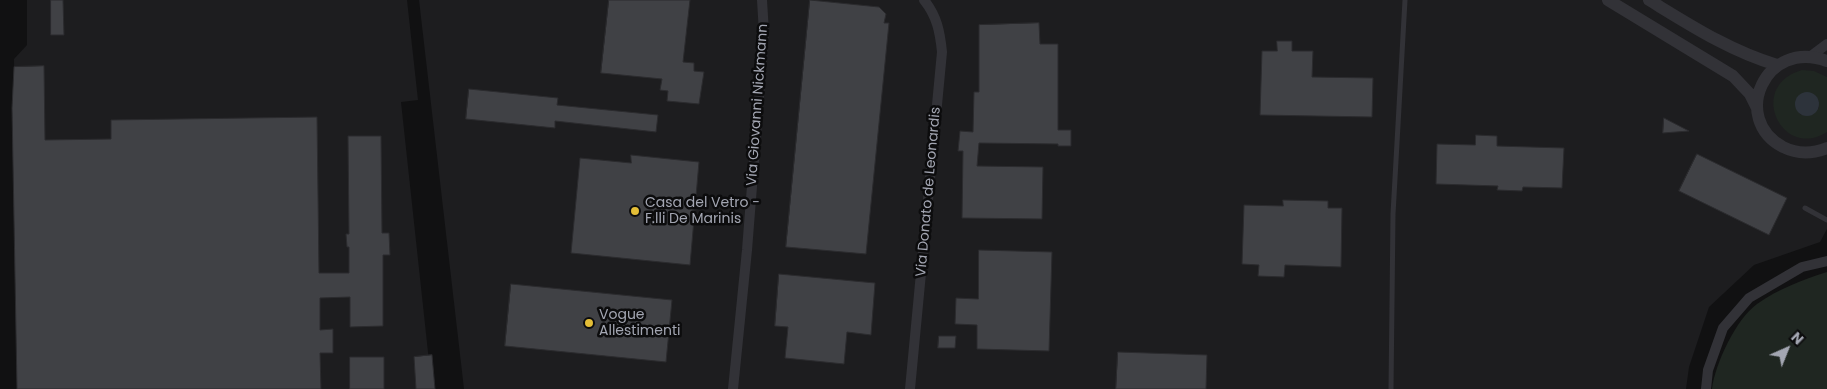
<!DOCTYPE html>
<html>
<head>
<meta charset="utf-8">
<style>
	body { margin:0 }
	#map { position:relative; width:1827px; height:389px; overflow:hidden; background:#111112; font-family:Poppins,sans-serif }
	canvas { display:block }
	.north { position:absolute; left:1762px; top:324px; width:50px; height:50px; -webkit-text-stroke:4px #0c0c0d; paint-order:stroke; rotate:44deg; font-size:14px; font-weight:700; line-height:20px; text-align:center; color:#a3a6b2 }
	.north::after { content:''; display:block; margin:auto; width:18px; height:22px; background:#a3a6b2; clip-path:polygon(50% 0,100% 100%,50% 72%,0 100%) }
</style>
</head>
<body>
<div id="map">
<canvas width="1827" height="389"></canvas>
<div class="north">N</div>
</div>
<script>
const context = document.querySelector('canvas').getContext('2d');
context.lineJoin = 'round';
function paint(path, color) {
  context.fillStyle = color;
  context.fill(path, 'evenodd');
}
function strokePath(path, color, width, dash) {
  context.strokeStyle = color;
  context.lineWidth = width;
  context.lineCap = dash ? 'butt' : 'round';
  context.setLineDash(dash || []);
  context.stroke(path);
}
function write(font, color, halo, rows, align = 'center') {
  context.font = font + ' Poppins,sans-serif';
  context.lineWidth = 5;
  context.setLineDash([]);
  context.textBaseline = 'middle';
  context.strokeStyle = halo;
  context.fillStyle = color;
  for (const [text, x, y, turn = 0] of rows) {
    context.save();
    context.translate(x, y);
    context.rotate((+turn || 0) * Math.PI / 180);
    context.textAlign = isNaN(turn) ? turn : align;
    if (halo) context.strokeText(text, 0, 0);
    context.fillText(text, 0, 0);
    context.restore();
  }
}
paint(new Path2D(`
	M27,0h380l11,100 -17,2 31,287h-415l-3,-330 13,-14z
	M419,0h1408v229l-7,13 -66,23 -45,42 -20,60 -3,22h-1222z`), '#1d1d1f');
paint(new Path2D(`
	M1802,70l12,1 13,6v55c-45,29 -81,-46 -25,-62zM1819,101v7l-18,7 -5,-7z
	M1827,272v117h-115c3,-25 24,-70 45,-85 21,-15 45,-24 70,-32z`), '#1f2621');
paint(new Path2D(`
	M1795 104a12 12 0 1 1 24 0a12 12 0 1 1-24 0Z`), '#2d333b');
const building = new Path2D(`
	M51,0h12l1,35h-13z
	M609,0h81l-7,62 11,1v8l10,1 -5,32 -32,-3 1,-10 -8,-1 2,-11 -61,-6z
	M810,0l69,7 7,7 -2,9h5l-23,231 -80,-7z
	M1039,23l1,21h18v86h13v16h-13v-2l-79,-1 -2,23 66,1 -1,52 -80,-1 1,-67h-5l2,-20 13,1 1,-40h5v-67z
	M1277,41h15v10h21l-1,26 61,1 -1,39 -112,-2 2,-64h15z
	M44,66l1,74 66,-1v-19l206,-3 2,156h30v-26h-2l-1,-13h3l-1,-98h33l1,97h7l1,22h-7v71l-33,1v-30l-30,1v32l13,-1v24h-13l1,36h-304l-5,-281 2,-41z
	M469,89l89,9 -1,7 101,10 -2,17 -101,-11v7l-89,-9z
	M1664,118l25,13 -26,2z
	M1476,135l21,1v10l67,2 -2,40 -39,-1 -1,4 -25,-1 1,-4 -62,-2 1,-40 38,1z
	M1697,154l90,44 -18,37 -90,-44z
	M631,155l68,7 -9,103 -119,-12 9,-95 51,5z
	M1283,200l45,1v7h14l-1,59 -56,-2 -1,12 -26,-1 1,-11 -17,-1 2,-59 39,1z
	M979,250l73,2 -3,99 -72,-2v-24l-22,-1 1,-26 22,1z
	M779,274l96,9 -4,52 -24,-3 -3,32 -59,-6 3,-31 -13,-1z
	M511,284l161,16 -6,62 -161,-16z
	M939,336h17l-1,12h-17z
	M1118,352l89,3 -1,34h-90z
	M432,355l3,34h-19l-2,-32z
	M350,357h34v32h-34z`);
paint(building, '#404145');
strokePath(building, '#2b2b2e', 1);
strokePath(new Path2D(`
	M1805,208l22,12
	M1391,389l2,-175 12,-214`), '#323237', 5);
strokePath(new Path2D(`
	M1811,56l16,-12
	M733,389l14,-139 17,-217 -2,-33
	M910,389l32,-337c-2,-20 -5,-36 -18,-52
	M1706,389l2,-19 15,-42 26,-30 53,-31 25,-6`), '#323237', 10);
strokePath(new Path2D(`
	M1608,0l125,76 17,18 7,14
	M1649,0c41,25 81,51 128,65
	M1827,61c-62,-23 -97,58 -44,86 14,7 29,7 44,1`), '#323237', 12);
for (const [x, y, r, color] of [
	[635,211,5,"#e4be37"],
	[589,323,5,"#e4be37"]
]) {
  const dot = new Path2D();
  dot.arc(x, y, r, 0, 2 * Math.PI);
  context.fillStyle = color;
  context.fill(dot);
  strokePath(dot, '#0c0c0d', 2);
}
write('14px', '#a3a6b2', '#0c0c0d', [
	["Via Giovanni Nickmann",758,105,-86],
	["Via Donato de Leonardis",929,192,-85]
]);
write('14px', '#a3a6b2', '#0c0c0d', [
	["Casa del Vetro -",645,203],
	["F.lli De Marinis",645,219],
	["Vogue",599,315],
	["Allestimenti",599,331]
], 'left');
</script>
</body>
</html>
